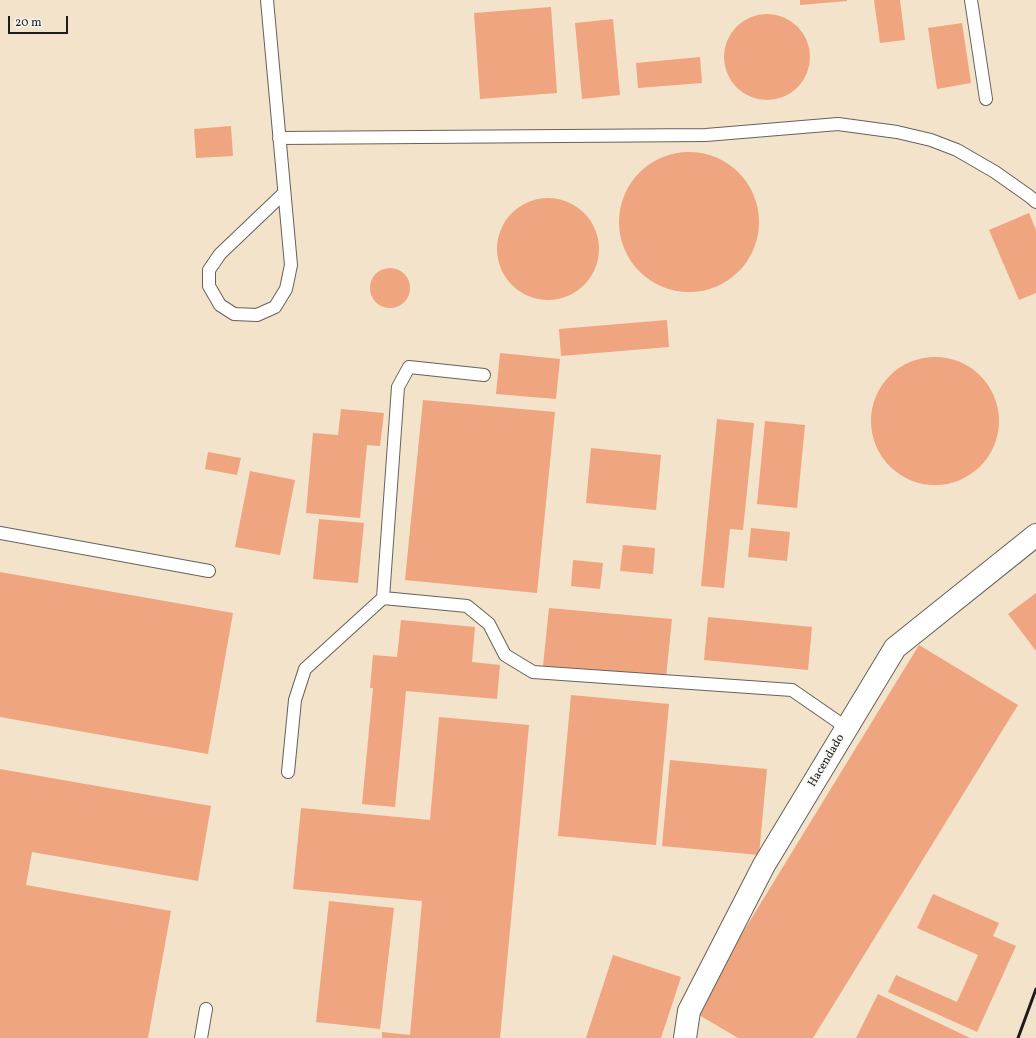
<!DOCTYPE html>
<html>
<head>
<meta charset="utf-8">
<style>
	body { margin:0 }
	#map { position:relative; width:1036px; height:1038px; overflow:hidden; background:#f2e3ca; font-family:Vollkorn,serif }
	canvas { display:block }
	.scale { position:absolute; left:8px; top:16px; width:60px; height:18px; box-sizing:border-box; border:2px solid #1c1c1c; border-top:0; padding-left:5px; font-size:12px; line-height:14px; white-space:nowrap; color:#1c1c1c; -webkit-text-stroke:3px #f6f6f2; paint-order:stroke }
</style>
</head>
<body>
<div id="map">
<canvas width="1036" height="1038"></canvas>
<div class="scale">20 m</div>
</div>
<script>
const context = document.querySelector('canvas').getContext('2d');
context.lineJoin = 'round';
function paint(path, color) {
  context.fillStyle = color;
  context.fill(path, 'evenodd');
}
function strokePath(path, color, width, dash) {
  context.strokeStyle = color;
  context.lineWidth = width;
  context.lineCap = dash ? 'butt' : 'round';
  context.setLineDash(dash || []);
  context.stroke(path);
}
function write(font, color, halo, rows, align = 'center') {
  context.font = font + ' Vollkorn,serif';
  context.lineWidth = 3.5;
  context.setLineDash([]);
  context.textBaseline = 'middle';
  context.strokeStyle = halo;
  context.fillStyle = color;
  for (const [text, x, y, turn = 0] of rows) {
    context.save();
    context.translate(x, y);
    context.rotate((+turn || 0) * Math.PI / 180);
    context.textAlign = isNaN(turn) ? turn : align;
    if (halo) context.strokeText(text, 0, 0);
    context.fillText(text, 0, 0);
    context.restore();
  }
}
paint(new Path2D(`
	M800,0h47v1l-47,4z
	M874,0h26l5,40 -25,3z
	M551,7l6,86 -77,6 -6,-86z
	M724 57a43 43 0 1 1 86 0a43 43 0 1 1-86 0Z
	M613,19l7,76 -38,4 -7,-76z
	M962,23l9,60 -34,6 -9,-61z
	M700,57l2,26 -64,5 -2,-25z
	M231,126l2,30 -37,2 -2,-29z
	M619 222a70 70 0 1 1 140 0a70 70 0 1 1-140 0Z
	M497 249a51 51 0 1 1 102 0a51 51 0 1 1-102 0Z
	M1029,213l7,17v63l-17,7 -30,-70z
	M370 288a20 20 0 1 1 40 0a20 20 0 1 1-40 0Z
	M667,320l2,27 -108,9 -2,-27z
	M500,353l60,6 -4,40 -60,-5z
	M871 421a64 64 0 1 1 128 0a64 64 0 1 1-128 0Z
	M423,400l132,12 -18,181 -132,-13z
	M341,409l43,4 -4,33 -13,-1 -7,73 -54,-5 7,-80 25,2z
	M717,419l37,4 -11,107 -13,-1 -6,59 -23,-2z
	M765,421l40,4 -8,83 -40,-4z
	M591,448l70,7 -5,55 -70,-7z
	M208,452l33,6 -4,17 -32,-6z
	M250,471l45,9 -15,75 -45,-8z
	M319,519l45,4 -6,60 -45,-4z
	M751,528l39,4 -3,29 -39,-4z
	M623,545l32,3 -2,26 -33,-3z
	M573,560l30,3 -3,26 -29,-3z
	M0,572l233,41 -25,141 -208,-37z
	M1036,593v58l-28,-37z
	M549,608l123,11 -6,58 -123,-11z
	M708,617l104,10 -4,43 -104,-10z
	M401,620l74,7 -3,35 28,3 -3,34 -91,-8 -11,116 -33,-3 11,-116h-3l3,-33 24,2z
	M919,645l99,60 -205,333h-75l-44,-26z
	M571,695l98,9 -13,141 -98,-9z
	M439,717l90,8 -29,313h-118v-6l28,3 12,-134 -129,-12 8,-81 129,12z
	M670,760l97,9 -8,86 -97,-9z
	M0,769l211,37 -13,75 -166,-29 -6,33 145,26 -23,127h-148z
	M933,894l66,29 -6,13 23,10 -39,86 -89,-40 8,-17 61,27 21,-47 -61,-27z
	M329,901l65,7 -14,121 -64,-7z
	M613,955l68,22 -20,61h-75z
	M878,994l92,44h-114z`), '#efa57f');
const service = new Path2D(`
	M267,0l24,265 -5,24 -11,18 -18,8 -23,-1 -14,-9 -11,-19v-16l11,-16 64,-61
	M971,0l15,99
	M279,138l427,-3 132,-11 59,8 34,8 26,10 38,22 34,24 7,6
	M0,533l209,38
	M383,598l15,-211 11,-20 75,8
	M288,772l7,-72 10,-31 78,-71 84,8 22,18 16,31 28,17 259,18 55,38
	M201,1038l5,-29`);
const minor = new Path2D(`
	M685,1038l4,-27 75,-146 131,-217 141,-113`);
strokePath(service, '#676259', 14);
strokePath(minor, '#676259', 24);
strokePath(service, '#fff', 12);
strokePath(minor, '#fff', 22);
strokePath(new Path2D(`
	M1018,1038l18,-49`), '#1c1c1c', 3);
write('12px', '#1c1c1c', '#f6f6f2', [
	["Hacendado",827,761,-59]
]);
</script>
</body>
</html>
